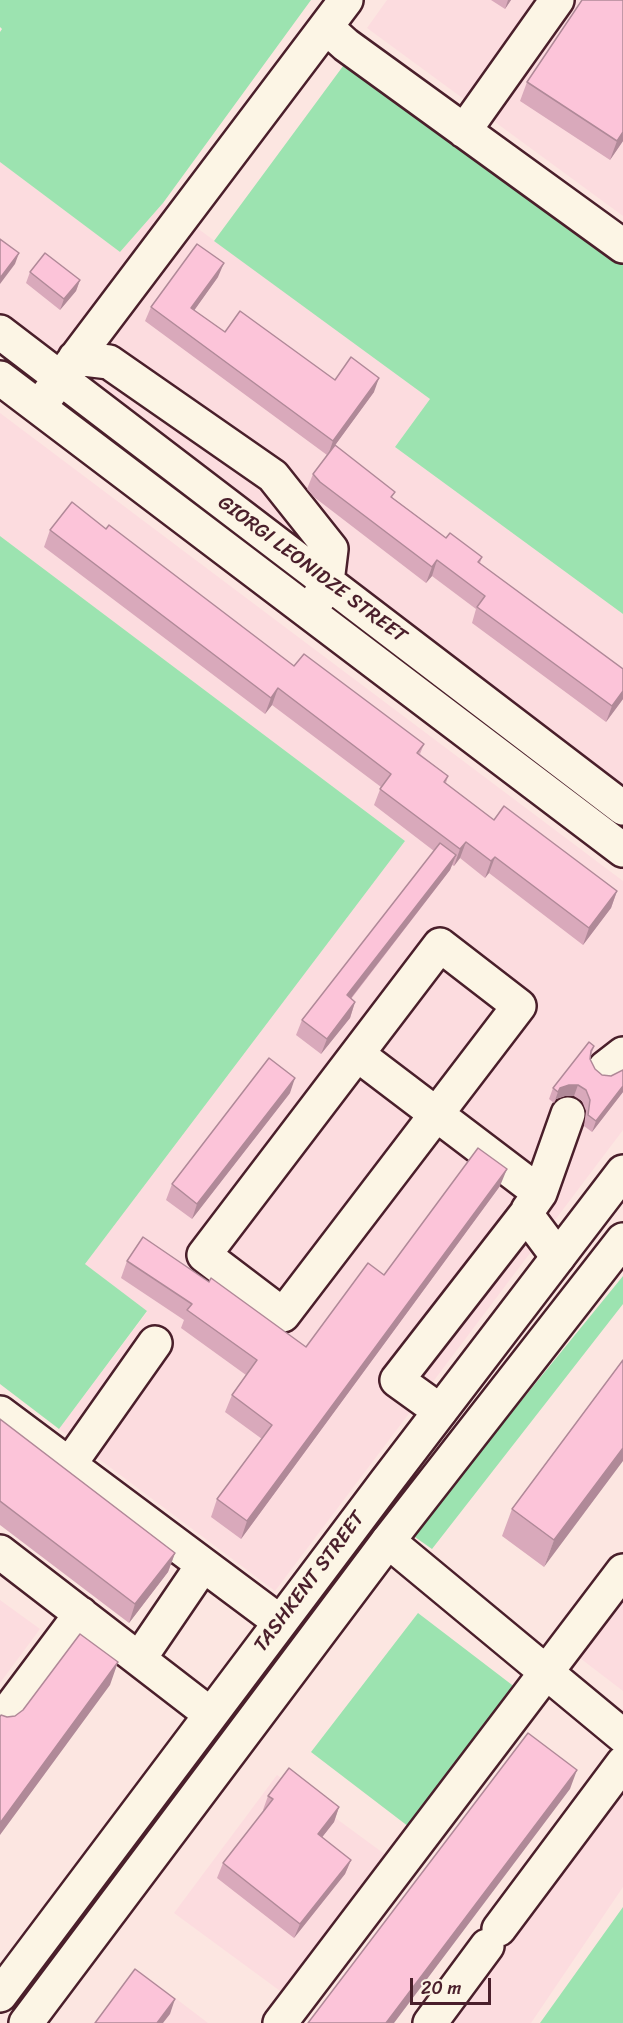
<!DOCTYPE html>
<html>
<head>
<meta charset="utf-8">
<style>
	body { margin:0 }
	#map { position:relative; width:623px; height:2023px; overflow:hidden; background:#fce6e1; font-family:Sriracha,sans-serif }
	canvas { display:block }
	.scale { position:absolute; left:410px; top:1978px; width:81px; height:27px; box-sizing:border-box; border:3px solid #4a1f2b; border-top:0; padding-left:8px; font-size:18px; line-height:21px; white-space:nowrap; color:#4a1f2b; -webkit-text-stroke:4px #fcf5e5; paint-order:stroke }
</style>
</head>
<body>
<div id="map">
<canvas width="623" height="2023"></canvas>
<div class="scale">20 m</div>
</div>
<script>
const context = document.querySelector('canvas').getContext('2d');
context.lineJoin = 'round';
function paint(path, color) {
  context.fillStyle = color;
  context.fill(path, 'evenodd');
}
function strokePath(path, color, width, dash) {
  context.strokeStyle = color;
  context.lineWidth = width;
  context.lineCap = dash ? 'butt' : 'round';
  context.setLineDash(dash || []);
  context.stroke(path);
}
function write(font, color, halo, rows, align = 'center') {
  context.font = font + ' Sriracha,sans-serif';
  context.lineWidth = 6;
  context.setLineDash([]);
  context.textBaseline = 'middle';
  context.strokeStyle = halo;
  context.fillStyle = color;
  for (const [text, x, y, turn = 0] of rows) {
    context.save();
    context.translate(x, y);
    context.rotate((+turn || 0) * Math.PI / 180);
    context.textAlign = isNaN(turn) ? turn : align;
    if (halo) context.strokeText(text, 0, 0);
    context.fillText(text, 0, 0);
    context.restore();
  }
}
paint(new Path2D(`
	M387,0h236v216l-256,-188z
	M0,162l120,90 43,-49 267,196 -35,48 228,167v172l-623,-473z
	M0,413l623,468v249l-348,461 -216,-162 88,-117 -62,-48 320,-423 -405,-305z
	M623,1591v100l-47,-36z
	M0,1600l40,29 -40,54z
	M277,1775l117,86 -103,138 -117,-86z
	M612,1789l11,9v89l-92,136h-85z
	M141,1972l67,51h-107z`), '#fcdcdf');
paint(new Path2D(`
	M0,0h311l-148,203 -43,49 -120,-90v-130l2,-3 -2,-2z
	M349,58l274,206v350l-228,-167 35,-48 -216,-158z
	M0,536l405,305 -320,423 62,47 -88,118 -59,-45z
	M623,1276v28l-191,245 -20,-14z
	M418,1613l102,78 -107,139 -102,-78z
	M623,1907v116h-83z`), '#9ce3b0');
const minor = new Path2D(`
	M326,27l20,18 277,201
	M464,131l93,-131
	M0,332l623,476
	M75,358l34,4 164,114 58,73 -4,33 -9,17
	M0,378l623,472
	M47,396l299,-396
	M440,945l79,61 -236,309 -79,-60z
	M357,1054l183,139
	M605,1068l18,-14
	M528,1210l12,-17 28,-79
	M440,1411l-43,-31 129,-166 32,43
	M0,1413l280,209
	M69,1465l86,-122
	M388,1541l235,195
	M0,1552l210,162
	M139,1659l64,-94
	M0,1722l81,-108
	M499,1929l124,-166
	M280,2023l343,-452
	M430,2023l57,-77`);
const major = new Path2D(`
	M0,1995l386,-513 237,-310
	M26,2023l362,-482 235,-301`);
strokePath(minor, '#4a1f2b', 38);
strokePath(major, '#4a1f2b', 38);
strokePath(minor, '#fcf5e5', 33);
strokePath(major, '#fcf5e5', 33);
paint(new Path2D(`
	M491,0h20l-6,9z
	M527,82l96,59 -13,19 -90,-59z
	M30,272l50,8 -4,11 -16,19 -34,-27z
	M218,277l-24,33 31,22 110,48 39,12 -39,53 58,53 53,40 36,19 -2,6 143,136 -17,23 -134,-99 4,-14 -44,-33 -6,7 -112,-86 -7,-8 6,-15 14,-19 -182,-134 6,-14z
	M106,529l188,137 130,78 -4,10 28,22 -2,7 48,37 123,71 -6,17 -28,37 -94,-72 -4,5 -25,-20 -6,8 -2,-1 -2,5 -99,129 4,3 -5,16 -29,36 -25,-19 6,-15 132,-169 -60,-46 7,-18 -109,-82 -7,9 -221,-167 6,-17z
	M594,1046l-4,13 5,10 7,6 9,1 12,-6v22l-31,40 -8,-6 2,-15 -4,-10 -8,-5h-9l-9,3 -2,4 -5,-4 4,-11z
	M290,1093l-98,126 -26,-19 6,-16z
	M500,1186l-259,353 -30,-22 6,-18 45,-60 -37,-27 7,-17 14,-20 -65,-47 3,-8 -63,-42 6,-17 179,86 78,-72z
	M623,1360l-79,207 -42,-31 10,-27z
	M0,1419l175,134 -7,19 -39,51 -129,-98z
	M268,1796l71,11 -5,15 -12,15 29,23 -6,14 -51,64 -77,-60 6,-15 41,-52 -1,-1z`), '#d9a9bb');
paint(new Path2D(`
	M508,0h3l-6,9z
	M623,132v9l-13,19 7,-19z
	M19,253l-4,11 -15,20v-6z
	M224,263l-6,14 -32,45 5,-14z
	M80,280l-4,11 -16,19 4,-11z
	M379,378l-5,14 -46,63 5,-14z
	M437,560l-5,16 -6,7 6,-16z
	M278,688l-6,17 -7,9 6,-16z
	M623,691v8l-17,23 6,-16z
	M466,842l-6,16 -6,8 6,-17z
	M456,855l-6,15 -109,141 6,-16z
	M495,857l-6,16 -4,5 6,-17z
	M617,891l-6,17 -28,37 6,-17z
	M355,1002l-5,16 -29,36 6,-15z
	M295,1078l-5,15 -98,126 5,-15z
	M569,1085h9l-4,11h-9l-9,3 -2,4 4,-11 2,-4z
	M623,1086v6l-31,40 4,-11z
	M507,1169l-7,17 -259,353 6,-18z
	M623,1448v13l-79,106 10,-27z
	M175,1553l-7,19 -39,51 6,-19z
	M118,1662l-8,23 -110,150v-12z
	M577,1770l-7,19 -176,234h-8z
	M339,1807l-5,15 -21,27 5,-15z
	M351,1860l-6,14 -51,64 6,-14z
	M175,1999l-5,15 -7,9h-6z`), '#b08998');
const building = new Path2D(`
	M582,0h41v132l-6,9 -90,-59z
	M0,239l19,14 -19,25z
	M197,244l27,19 -33,45 34,24 15,-21 95,69 16,-23 28,21 -46,63 -182,-134z
	M45,253l35,27 -16,19 -34,-27z
	M335,445l60,47 -4,5 55,41 4,-5 32,24 -4,5 145,107v22l-11,15 -135,-99 8,-11 -48,-36 -5,7 -112,-85 -7,-8z
	M72,502l34,27 3,-4 185,141 10,-12 120,90 -7,9 31,23 -4,6 50,38 10,-14 113,85 -28,37 -94,-71 -4,4 -25,-19 -6,7 -80,-60 11,-15 -113,-86 -7,10 -221,-168z
	M440,843l16,12 -109,140 8,7 -28,37 -25,-19z
	M589,1042l5,4 -3,5 -1,8 5,10 7,6 9,1 12,-6v16l-27,35 -8,-6 2,-15 -4,-10 -8,-5h-9l-9,3 -2,4 -5,-4z
	M269,1058l26,20 -98,126 -25,-20z
	M478,1148l29,21 -260,352 -30,-22 55,-74 -40,-30 25,-35 -70,-50 5,-6 -65,-43 16,-24 66,45 2,-4 95,69 62,-84 16,12z
	M623,1360v88l-69,92 -42,-31z
	M0,1419l175,134 -40,51 -135,-103z
	M80,1634l38,28 -118,161v-106l1,-2 6,2 8,-1 8,-6z
	M528,1733l49,37 -191,253h-78z
	M289,1768l50,39 -21,27 33,26 -51,64 -77,-61 50,-64 -5,-3z
	M135,1969l40,30 -18,24h-62z`);
paint(building, '#fcc4d9');
strokePath(building, '#b08998', 1.5);
write('20px', '#4a1f2b', '#fcf5e5', [
	["GIORGI LEONIDZE STREET",312,570,37],
	["TASHKENT STREET",310,1582,-53]
]);
</script>
</body>
</html>
